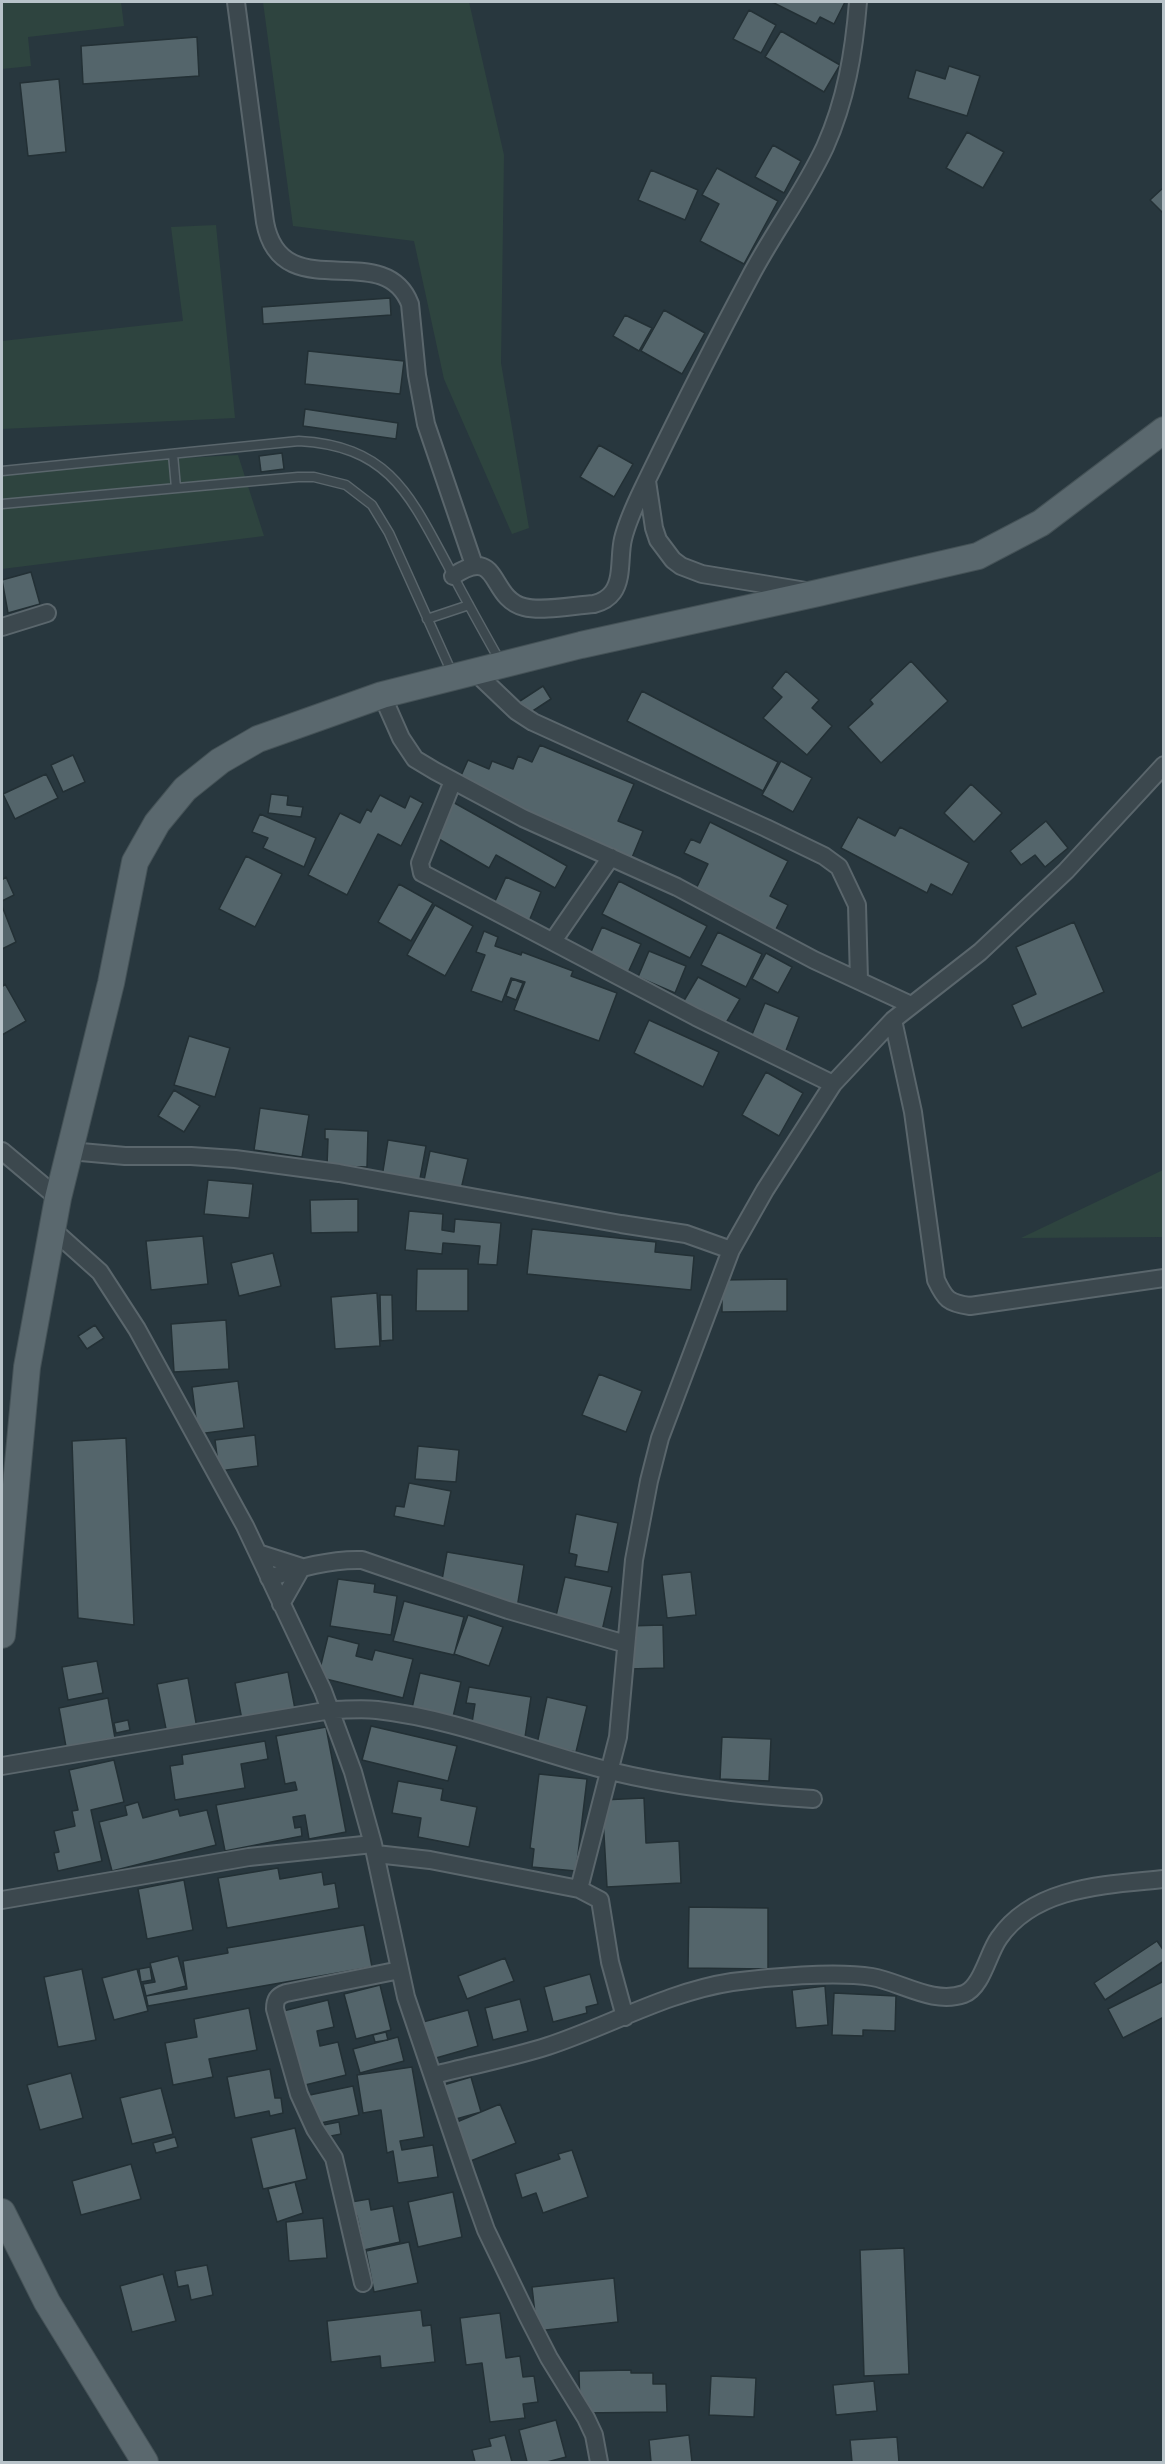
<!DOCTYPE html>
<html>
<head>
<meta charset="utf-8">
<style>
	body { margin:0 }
	#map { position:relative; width:1165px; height:2464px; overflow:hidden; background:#28373e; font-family:"PT Sans",sans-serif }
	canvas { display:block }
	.frame { position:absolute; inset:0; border:3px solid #b8c3c9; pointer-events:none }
</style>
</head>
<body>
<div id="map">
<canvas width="1165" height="2464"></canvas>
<div class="frame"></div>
</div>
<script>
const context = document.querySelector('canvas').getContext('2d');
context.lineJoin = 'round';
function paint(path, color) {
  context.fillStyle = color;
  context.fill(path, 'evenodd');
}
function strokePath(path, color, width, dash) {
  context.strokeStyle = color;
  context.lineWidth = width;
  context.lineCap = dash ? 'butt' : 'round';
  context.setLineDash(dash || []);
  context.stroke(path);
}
paint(new Path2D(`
	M2,2h119l3,24 -96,11 3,29 -29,3z
	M263,2h206l35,153 -3,208 28,165 -17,6 -68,-155 -30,-138 -121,-15z
	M216,225l19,193 -233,11v-88l181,-20 -12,-94z
	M238,455l26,81 -262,33v-101z
	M1163,1170v67l-142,1z`), '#2e443f');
const building = new Path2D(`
	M772,2h73l-11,22 -14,-7 -4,7z
	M749,10l27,15 -15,28 -28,-14z
	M781,31l59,34 -16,27 -59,-35z
	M197,37l2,39 -116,8 -2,-38z
	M949,66l31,10 -13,40 -59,-18 8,-28 29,9z
	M59,79l7,73 -38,4 -8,-73z
	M967,132l37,20 -21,36 -37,-20z
	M773,145l28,16 -17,32 -29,-16z
	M717,168l61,33 -34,63 -44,-23 19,-37 -17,-9z
	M651,170l47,20 -13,30 -47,-20z
	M1164,187v27l-14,-14z
	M390,298l1,17 -128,9 -1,-17z
	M664,310l41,23 -23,41 -41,-23z
	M625,315l27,13 -13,23 -26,-15z
	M308,351l96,10 -4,33 -95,-10z
	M305,409l93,14 -2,16 -93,-13z
	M599,445l34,19 -19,33 -34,-20z
	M282,453l2,16 -23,3 -2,-16z
	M31,572l9,32 -32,9 -6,-33z
	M911,661l37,40 -67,62 -33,-36 25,-23 -3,-4z
	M786,671l33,29 -7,8 20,18 -25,29 -44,-37 19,-21 -10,-9z
	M543,686l8,13 -26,17 -8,-13z
	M642,691l136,71 -15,29 -136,-70z
	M540,745l94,39 -16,37 25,10 -12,29 -175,-73 12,-27 21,9 3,-8 21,8 5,-13 14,6z
	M73,755l12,27 -22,10 -12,-27z
	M781,761l31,17 -19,34 -31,-17z
	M46,774l12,24 -43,21 -12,-25z
	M971,784l31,29 -28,29 -30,-29z
	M271,794l17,2 -1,9 16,2 -2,10 -33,-4z
	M380,795l25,13 5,-12 13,7 -22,43 -23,-12 -31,61 -39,-20 32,-62 20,10 7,-14 4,3z
	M451,801l116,65 -12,22 -59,-33 -7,13 -57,-33z
	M260,814l56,24 -12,29 -41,-19 5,-10 -16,-6z
	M858,817l37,19 5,-9 69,36 -17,32 -21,-11 -4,9 -86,-45z
	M1046,821l22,27 -23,19 -10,-12 -14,10 -11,-14z
	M710,822l78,39 -18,35 18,9 -15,30 -80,-40 15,-31 -24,-11 7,-14 9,4z
	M246,856l36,18 -27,53 -36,-18z
	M6,877l8,18 -12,6v-21z
	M506,877l35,15 -14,34 -36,-16z
	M619,881l88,45 -17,32 -88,-44z
	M399,884l34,19 -22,38 -33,-19z
	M435,905l38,21 -28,50 -38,-21z
	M2,906l14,36 -14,7z
	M1074,922l30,70 -82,36 -10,-23 24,-11 -20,-47z
	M602,927l39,17 -15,33 -39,-16z
	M484,931l14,6 -3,9 26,9 1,-3 51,19 -2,5 46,17 -18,48 -85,-31 11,-28 -14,-4 -9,24 -31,-11 14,-36 -9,-3z
	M718,932l44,22 -16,33 -45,-22z
	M649,951l37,15 -11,27 -37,-16z
	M766,953l26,14 -14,26 -26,-14z
	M698,977l42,22 -17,29 -41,-24z
	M512,979l11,4 -7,17 -10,-4z
	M5,984l21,37 -24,14v-48z
	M765,1003l34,14 -16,41 -35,-14z
	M649,1020l70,32 -16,35 -69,-34z
	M189,1036l41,12 -15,49 -41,-12z
	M766,1072l37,21 -24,43 -37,-21z
	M174,1090l26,16 -16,26 -26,-16z
	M260,1108l49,7 -7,42 -48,-7z
	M325,1129l43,2 -1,36 -40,-1 1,-27h-3z
	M388,1140l38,6 -7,38 -37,-7z
	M430,1151l38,8 -9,39 -37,-8z
	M208,1180l45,4 -4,34 -45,-4z
	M358,1199v33l-47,1 -1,-33z
	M409,1211l34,3 -1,16 12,2 1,-13 46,4 -4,42 -19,-1 2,-18 -37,-3 -1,11 -37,-4z
	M532,1229l124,13 -1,10 39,4 -3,34 -164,-16z
	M203,1236l5,48 -57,6 -5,-49z
	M273,1253l8,33 -42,10 -8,-33z
	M417,1269h51v42h-52z
	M787,1279v32l-65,1v-32z
	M377,1293l3,53 -45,3 -4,-52z
	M380,1295h12l1,45 -12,1z
	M226,1320l3,49 -55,3 -3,-48z
	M95,1325l9,13 -17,11 -9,-13z
	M599,1374l43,17 -16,41 -44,-17z
	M238,1381l6,47 -46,6 -6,-47z
	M255,1435l3,31 -39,5 -4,-31z
	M126,1438l8,187 -56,-7 -6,-177z
	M418,1446l41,4 -3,32 -41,-3z
	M409,1483l42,8 -7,35 -50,-10 2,-10 8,1z
	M576,1514l42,9 -10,49 -33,-6 2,-11 -8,-2z
	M447,1552l77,13 -7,43 -77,-17z
	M691,1572l5,43 -29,3 -5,-43z
	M565,1577l47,10 -10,44 -47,-11z
	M338,1579l37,5 -1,8 23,4 -6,39 -61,-9z
	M404,1601l60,16 -10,38 -61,-14z
	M468,1615l35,12 -14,39 -35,-12z
	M663,1625l1,43 -35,1 -1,-43z
	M328,1636l31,8 -3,12 16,4 3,-10 38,9 -10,39 -85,-21z
	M97,1661l6,32 -35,7 -6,-33z
	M288,1672l7,37 -53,11 -7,-37z
	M420,1673l41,9 -8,35 -41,-9z
	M188,1678l9,50 -30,6 -10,-50z
	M469,1687l62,10 -6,40 -54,-8 4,-25 -9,-1z
	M547,1697l40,9 -11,46 -39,-8z
	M108,1698l7,40 -49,9 -7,-39z
	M128,1720l2,10 -14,3 -2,-10z
	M371,1726l86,20 -9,35 -86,-21z
	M326,1727l20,105 -37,7 -4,-24 -12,2 2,11 6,-1 1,9 -77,15 -9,-46 81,-15 -2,-8 -10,2 -9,-48z
	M722,1737l49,2 -2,42 -49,-2z
	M265,1741l3,18 -27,5 4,24 -70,12 -5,-34 13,-2 -1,-9z
	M114,1760l10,42 -33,8 11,51 -44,10 -4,-18 5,-1 -5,-21 21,-5 -3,-15 6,-1 -9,-40z
	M539,1774l48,5 -11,92 -44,-4 2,-18 -4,-1z
	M398,1781l45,8 -2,11 36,7 -8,40 -51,-10 3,-19 -29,-5z
	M644,1798l2,45 33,-2 2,42 -74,4 -5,-87z
	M138,1802l5,16 35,-9 2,7 27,-6 9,35 -104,26 -13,-49 28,-7 -2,-9z
	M278,1868l2,11 42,-7 2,13 11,-2 4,25 -112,20 -9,-50z
	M184,1880l9,50 -46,9 -9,-50z
	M689,1907l79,1v61l-80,-1z
	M364,1925l8,42 -224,39 -2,-10 41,-7 -4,-28 45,-8 -1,-5z
	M1157,1941l7,10v10l-59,39 -11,-17z
	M178,1956l8,30 -40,10 -3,-12 12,-2 -5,-19z
	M505,1958l9,23 -47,18 -9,-23z
	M150,1967l2,13 -11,2 -2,-13z
	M82,1969l14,71 -38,7 -14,-70z
	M137,1969l11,42 -34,9 -12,-42z
	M590,1974l8,30 -12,3 1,6 -34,9 -9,-35z
	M1164,1981v36l-41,21 -15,-29z
	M380,1985l11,45 -35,9 -12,-45z
	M825,1986l3,39 -32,3 -4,-38z
	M834,1993l62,3 -1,35 -32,-1v6l-31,-1z
	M520,1999l8,32 -35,9 -8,-32z
	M328,2000l6,27 -17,4 3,15 18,-4 8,33 -49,12 -18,-75z
	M249,2008l8,42 -48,9 4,18 -40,8 -8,-42 32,-6 -3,-18z
	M468,2010l10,36 -49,14 -10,-37z
	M386,2032l2,8 -13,2 -2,-7z
	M398,2037l6,24 -44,12 -7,-24z
	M412,2067l12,70 -24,4 2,9 31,-5 5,32 -40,6 -5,-32 -6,2 -6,-43 -18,3 -6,-38z
	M270,2069l5,29h6l2,15 -13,3 -1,-5 -34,7 -8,-41z
	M71,2073l12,45 -43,12 -13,-45z
	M471,2077l10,35 -32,9 -9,-35z
	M353,2086l6,29 -48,10 -6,-29z
	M161,2088l12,46 -41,10 -12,-46z
	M500,2104l16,39 -48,19 -16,-38z
	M339,2122l2,12 -20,4 -3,-12z
	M295,2128l12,51 -44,10 -12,-51z
	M175,2137l3,10 -22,6 -3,-10z
	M572,2150l16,47 -45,16 -7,-20 -14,5 -7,-24 45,-15 -2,-5z
	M131,2164l10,35 -60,16 -9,-34z
	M295,2182l8,31 -26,9 -9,-33z
	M453,2192l9,45 -44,10 -10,-45z
	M369,2199l2,11 22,-4 7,36 -36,8 -7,-34 -9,2 -3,-15z
	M323,2218l4,40 -38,3 -3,-39z
	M409,2242l9,41 -44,9 -8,-41z
	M904,2248l5,126 -45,2 -4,-126z
	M207,2265l6,30 -22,5 -3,-15 -10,2 -3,-16z
	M163,2274l13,47 -44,11 -12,-46z
	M614,2278l4,44 -81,9 -5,-44z
	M421,2310l2,16 8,-1 4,37 -54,6 -1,-12 -49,6 -4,-41z
	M500,2313l6,45 14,-2 3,21 11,-1 4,26 -15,2 2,14 -35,4 -8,-59 -16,2 -6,-47z
	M631,2370v3h22v11h13l1,28 -87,1 -1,-42z
	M711,2376l45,2 -2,39 -45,-2z
	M874,2381l3,30 -41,4 -3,-30z
	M556,2420l10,37 -19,5h-20l-8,-32z
	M505,2435l7,27h-37l-3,-12 19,-4 -2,-7z
	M689,2435l3,27h-41l-2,-22z
	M897,2437l2,25h-47l-2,-22z`);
paint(building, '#54656b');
strokePath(building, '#233035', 1.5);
const service = new Path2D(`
	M173,454l3,34
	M2,471l297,-30c89,5 110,52 148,123 17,33 35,65 53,97
	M2,504l296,-27h16l32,8 26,20 17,28 63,140
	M427,619l42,-14`);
const minor = new Path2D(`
	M236,2l29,220c16,88 119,14 145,82l7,71 9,49 48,141
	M647,481l7,47 4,12 15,20 8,6 21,8 104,17
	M453,576c48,-32 35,22 71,31 19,5 51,-2 70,-3 8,-2 14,-5 19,-12 10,-14 6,-37 10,-53 5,-21 15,-40 24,-59 33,-68 67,-136 103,-203 23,-44 54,-85 75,-130 21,-47 29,-95 33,-145
	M2,627l45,-14
	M474,671l42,40 17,11 233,106 58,28 15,11 18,38 2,75
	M382,695l19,43 14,21 20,12 88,47 154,69 137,73 97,45
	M453,781l-33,82 2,10 274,144 137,67
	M553,941l58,-84
	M893,1020l20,92 23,168c9,19 12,23 34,26l194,-28
	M2,1151l56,47
	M70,1151l55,5h66l44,3 104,14 282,51 65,10 45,16
	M52,1229l48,43 37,57 108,197 78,165 30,81 20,72 33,153 60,177 20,56 41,85 22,43 37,60 8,17 5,27
	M258,1553l44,14
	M269,1578c30,-10 61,-19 93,-18l146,50 118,34
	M281,1604l21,-37
	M2,1766l329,-56c15,0 31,-2 46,0 80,9 156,42 233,61 66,16 136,24 203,28
	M376,1854l54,6 149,29 21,11 10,62 15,55
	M579,1889l39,-152 16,-177 15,-79 11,-43 71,-188 34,-60 68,-106 60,-64 87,-68 86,-81 98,-106
	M2,1900l247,-43 124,-13
	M434,2075c38,-10 77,-17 114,-29 61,-20 119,-54 184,-64 37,-5 103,-11 140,-5 29,5 61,28 92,17 18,-7 24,-41 35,-56 36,-52 107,-53 165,-59
	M363,2283l-29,-125 -19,-29 -16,-35 -24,-85c0,-9 2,-13 11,-16l114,-23`);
const primary = new Path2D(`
	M2,1635l25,-268 31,-169 53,-215 24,-121 22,-39 28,-34 35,-28 38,-22 124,-44 199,-50 237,-52 160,-37 63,-33 123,-93
	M2,2212l45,90 98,160`);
strokePath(service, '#5a666c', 11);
strokePath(minor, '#5a666c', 20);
strokePath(primary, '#455257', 28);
strokePath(service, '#3c484e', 8);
strokePath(minor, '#3c484e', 16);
strokePath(primary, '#5a686e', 26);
</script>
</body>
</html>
